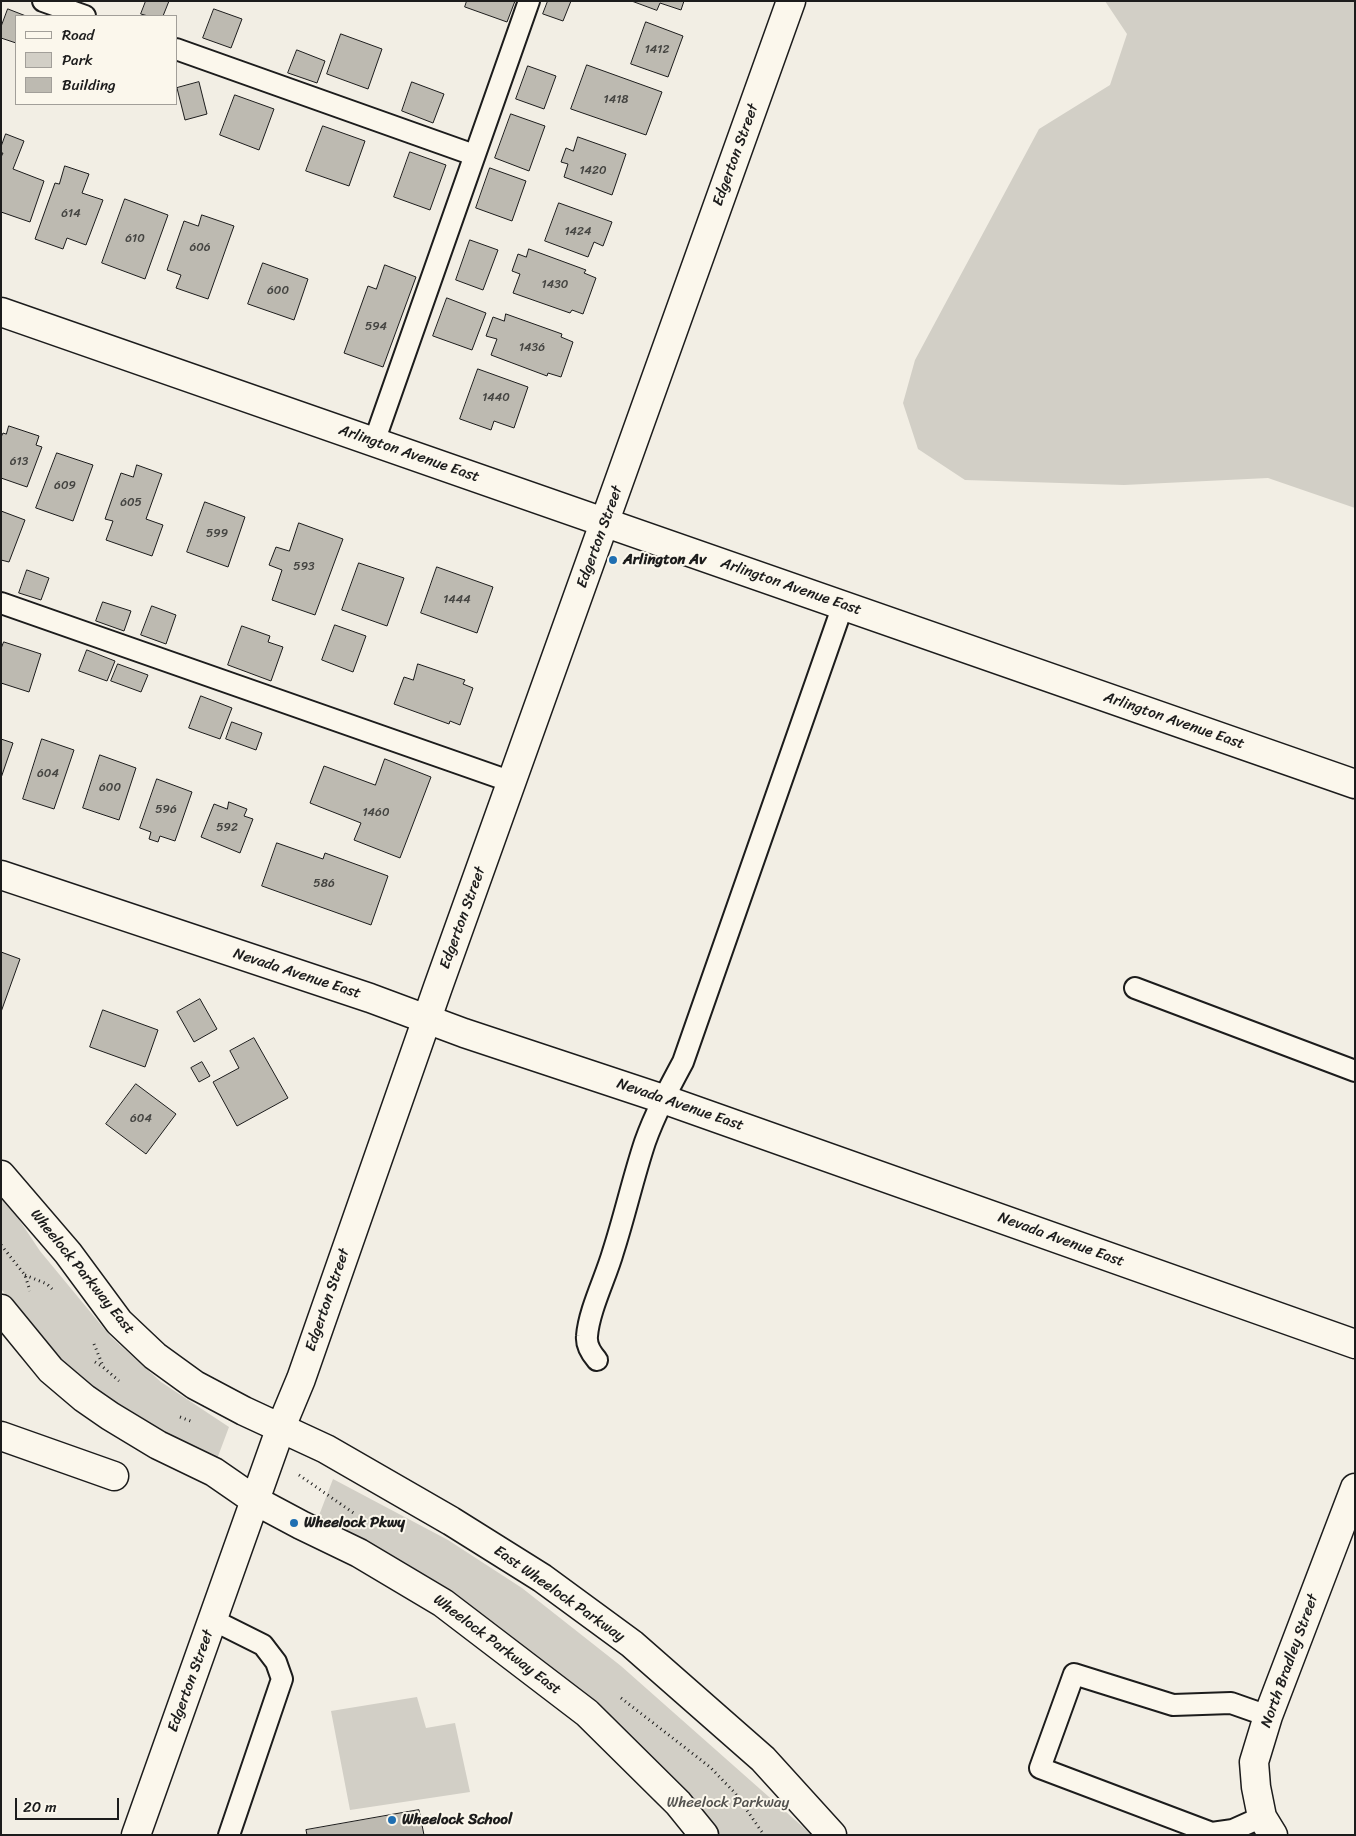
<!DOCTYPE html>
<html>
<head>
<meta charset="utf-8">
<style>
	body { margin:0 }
	#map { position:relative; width:1356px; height:1836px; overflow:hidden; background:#f2eee4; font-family:Sriracha,sans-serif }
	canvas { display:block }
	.frame { position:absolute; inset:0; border:2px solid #1c1c1c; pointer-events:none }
	.legend { position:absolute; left:15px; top:15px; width:162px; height:90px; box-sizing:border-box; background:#fbf7ec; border:1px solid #a29f99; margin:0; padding:6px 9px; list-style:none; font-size:15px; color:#1c1c1c }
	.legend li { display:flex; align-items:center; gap:10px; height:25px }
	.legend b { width:25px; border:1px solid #a29f99 }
	.scale { position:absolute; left:15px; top:1798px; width:104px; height:22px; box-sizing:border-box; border:2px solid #1c1c1c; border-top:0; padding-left:6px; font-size:15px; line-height:18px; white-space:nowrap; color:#1c1c1c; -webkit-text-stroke:4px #fbf7ec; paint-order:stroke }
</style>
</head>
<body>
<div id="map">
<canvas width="1356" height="1836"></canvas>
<div class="frame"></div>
<ul class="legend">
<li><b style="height:6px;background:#fbf7ec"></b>Road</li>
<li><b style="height:14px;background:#d2cfc6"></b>Park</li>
<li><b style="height:14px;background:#bdbab1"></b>Building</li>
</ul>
<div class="scale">20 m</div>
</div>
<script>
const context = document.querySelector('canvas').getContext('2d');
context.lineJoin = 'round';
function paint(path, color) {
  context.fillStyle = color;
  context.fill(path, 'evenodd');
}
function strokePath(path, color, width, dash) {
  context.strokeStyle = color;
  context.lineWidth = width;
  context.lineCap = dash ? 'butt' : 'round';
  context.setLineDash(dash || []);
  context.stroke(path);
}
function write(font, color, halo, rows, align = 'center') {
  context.font = font + ' Sriracha,sans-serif';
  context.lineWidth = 4;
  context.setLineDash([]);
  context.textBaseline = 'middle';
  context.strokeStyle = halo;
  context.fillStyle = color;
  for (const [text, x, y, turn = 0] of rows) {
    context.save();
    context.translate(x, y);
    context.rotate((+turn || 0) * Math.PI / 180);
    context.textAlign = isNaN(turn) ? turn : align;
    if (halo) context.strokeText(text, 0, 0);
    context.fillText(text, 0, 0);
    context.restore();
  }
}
paint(new Path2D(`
	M1105,1h250v507l-87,-30 -144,7 -159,-5 -47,-31 -15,-46 12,-43 124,-231 71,-44 17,-51z
	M1,1199l15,16 24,36 71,86 50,45 68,45 -15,40 -44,-21 -105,-79 -64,-78z
	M333,1479l115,61 74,48 99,78 191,169h-97l-87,-95 -310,-222z
	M417,1697l9,31 29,-5 15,69 -120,18 -19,-99z`), '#d2cfc6');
const building = new Path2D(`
	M146,1h23l-6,15h-15l-7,-2z
	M467,1h48l-8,21 -42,-15z
	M548,1h23l-8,20 -20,-7z
	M632,1h52l-3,9 -21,-7 -3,7z
	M8,9l18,7h-10v27l-15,-5v-11z
	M214,9l28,10 -11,29 -28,-10z
	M646,22l37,14 -15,41 -37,-13z
	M341,34l41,15 -14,40 -41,-15z
	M297,50l28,11 -8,22 -29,-10z
	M587,65l75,27 -16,43 -75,-26z
	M528,66l28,10 -12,33 -28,-10z
	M199,82l8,32 -22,6 -8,-32z
	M412,82l32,12 -11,29 -31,-12z
	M235,95l39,14 -15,41 -39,-15z
	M511,114l34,12 -16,45 -34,-13z
	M323,126l42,15 -16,45 -43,-15z
	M6,134l18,7 -11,28 31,12 -14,41 -29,-10v-55l2,-4h-2v-6z
	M578,137l48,17 -14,41 -48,-18 4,-13 -7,-2 5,-14 7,3z
	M410,152l36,13 -16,45 -36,-13z
	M65,166l24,8 -7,19 21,7 -17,45 -19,-7 -4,11 -28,-10 20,-56 4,1z
	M490,168l36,13 -14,40 -36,-13z
	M125,199l43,16 -23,64 -43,-16z
	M559,203l53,19 -9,24 -9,-4 -6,15 -43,-16z
	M202,215l32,11 -26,73 -32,-11 5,-13 -14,-5 17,-49 14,5z
	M470,240l28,10 -15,40 -27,-10z
	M529,249l57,21 -2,3 12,5 -13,36 -11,-4 -2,3 -57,-20 7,-19 -8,-3 6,-17 8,3z
	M263,263l45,16 -14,41 -46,-16z
	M385,265l31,12 -33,90 -39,-14 24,-67 8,3z
	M447,298l39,15 -14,37 -39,-14z
	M506,314l56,20 -1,3 12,5 -12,35 -13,-4 -1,3 -56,-21 6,-16 -11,-3 7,-19 11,4z
	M478,369l50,18 -14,41 -20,-7 -3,9 -31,-11z
	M9,426l30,10 -3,9 6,2 -15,40 -26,-9v-41l2,-4 3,1z
	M57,453l36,12 -20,56 -37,-13z
	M137,465l25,9 -16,45 17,6 -11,31 -46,-16 7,-19 -8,-2 16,-46 12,4z
	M205,502l40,15 -17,50 -41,-15z
	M1,511l24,9 -16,42 -8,-2z
	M299,523l44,16 -28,76 -43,-15 10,-30 -13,-5 7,-18 13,4z
	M359,563l45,15 -17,48 -45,-16z
	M437,567l56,20 -16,46 -56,-20z
	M27,570l22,8 -8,22 -22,-7z
	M103,602l28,9 -7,20 -28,-10z
	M152,606l24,9 -10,29 -25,-9z
	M335,625l31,11 -13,36 -31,-12z
	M242,626l28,10 -2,6 15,5 -12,34 -43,-16z
	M4,642l37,12 -12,38 -28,-9v-34z
	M87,650l28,11 -8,20 -28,-10z
	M118,664l30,11 -7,17 -30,-11z
	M418,664l47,16 -2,4 10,4 -13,37 -10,-4 -1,3 -55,-20 10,-27 9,3z
	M201,696l31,12 -12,31 -31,-11z
	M232,722l30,11 -6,17 -30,-11z
	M1,739l12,4 -12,35z
	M42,739l32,11 -20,59 -31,-10z
	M100,755l36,13 -17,52 -36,-12z
	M385,759l46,18 -31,81 -46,-18 7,-17 -51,-20 14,-37 51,19z
	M157,779l35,13 -17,49 -15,-5 -2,6 -9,-3 2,-7 -11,-4z
	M229,802l18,7 -3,7 9,3 -13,34 -39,-16 13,-33 13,5z
	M277,843l46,16 2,-6 63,23 -17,49 -109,-39z
	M1,952l19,7 -19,53z
	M200,999l17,30 -23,13 -17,-30z
	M103,1010l55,20 -13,37 -55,-20z
	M254,1038l34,60 -51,28 -24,-44 26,-14 -9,-17z
	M202,1062l8,14 -11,6 -8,-14z
	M136,1084l40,30 -30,40 -40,-30z
	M419,1810l5,25h-117l-1,-5z`);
paint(building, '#bdbab1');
strokePath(building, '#1c1c1c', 1);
const lane = new Path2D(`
	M43,1l42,15
	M176,49l298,106
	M374,442l155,-441
	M1,603l511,179
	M1135,988l220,83
	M597,1360c-7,-8 -11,-15 -10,-24 2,-26 19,-59 26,-84 12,-37 20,-74 32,-110 10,-28 24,-54 38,-80l160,-457
	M213,1620l50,25 13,17 6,17 -53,156
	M1262,1817l-29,13 -21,3 -172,-65 34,-94 99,31 58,-2 37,13`);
const street = new Path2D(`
	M1,875l369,123 94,35 199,66 692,245
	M1,1436l113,40
	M1273,1835l-11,-18 -6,-30 -2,-25 14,-46 87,-228`);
const secondary = new Path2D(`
	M1,312l1354,472
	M1,1175l67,78 51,69 36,34 40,29 49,26 82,38 125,72 91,57 90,66 131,115 69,76
	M1,1309l50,61 33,28 26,18 48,29 56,27 42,29 45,24 58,28 84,50 144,110 91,90 26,32
	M136,1835l145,-408 20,-48 137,-392 353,-986`);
strokePath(lane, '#1c1c1c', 24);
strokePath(street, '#1c1c1c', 31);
strokePath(secondary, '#1c1c1c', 31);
strokePath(new Path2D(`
	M1,1245l24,30 5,16
	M25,1275l22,9 5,5
	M94,1344l9,22
	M95,1362l8,5 16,14
	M180,1417l13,5
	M299,1475l56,39
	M621,1698l89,69 25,26 29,42`), '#1c1c1c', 3, [1, 4]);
strokePath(lane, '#fbf7ec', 20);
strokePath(street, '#fbf7ec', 28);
strokePath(secondary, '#fbf7ec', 28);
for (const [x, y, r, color] of [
	[613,560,5,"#1f6fb2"],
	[294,1523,5,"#1f6fb2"],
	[392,1820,5,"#1f6fb2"]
]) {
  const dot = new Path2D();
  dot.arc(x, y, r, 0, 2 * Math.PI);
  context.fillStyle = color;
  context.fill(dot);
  strokePath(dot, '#fbf7ec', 2);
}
write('12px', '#444441', null, [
	["1412",657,50],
	["1418",616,100],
	["1420",593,171],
	["614",71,214],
	["1424",578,232],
	["610",135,239],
	["606",200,248],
	["1430",555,285],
	["600",278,291],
	["594",376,327],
	["1436",532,348],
	["1440",496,398],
	["613",19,462],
	["609",65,486],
	["605",131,503],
	["599",217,534],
	["593",304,567],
	["1444",457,600],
	["604",48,774],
	["600",110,788],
	["596",166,810],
	["1460",376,813],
	["592",227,828],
	["586",324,884],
	["604",141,1119]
]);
write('15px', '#1c1c1c', '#fbf7ec', [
	["Edgerton Street",736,155,-70],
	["Arlington Avenue East",409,454,19],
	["Edgerton Street",600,537,-70],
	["Arlington Avenue East",791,587,19],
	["Arlington Avenue East",1174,721,19],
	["Edgerton Street",463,918,-70],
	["Nevada Avenue East",297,974,18],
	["Nevada Avenue East",680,1105,19],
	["Nevada Avenue East",1061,1240,20],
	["Wheelock Parkway East",82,1272,51],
	["Edgerton Street",328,1300,-71],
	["East Wheelock Parkway",559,1594,35],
	["Wheelock Parkway East",497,1645,37],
	["North Bradley Street",1290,1661,-70],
	["Edgerton Street",191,1681,-70]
]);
write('bold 15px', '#1c1c1c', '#fbf7ec', [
	["Arlington Av",623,560],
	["Wheelock Pkwy",304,1523],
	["Wheelock School",402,1820]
], 'left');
write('15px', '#53524f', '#fbf7ec', [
	["Wheelock Parkway",728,1803]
]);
</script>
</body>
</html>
